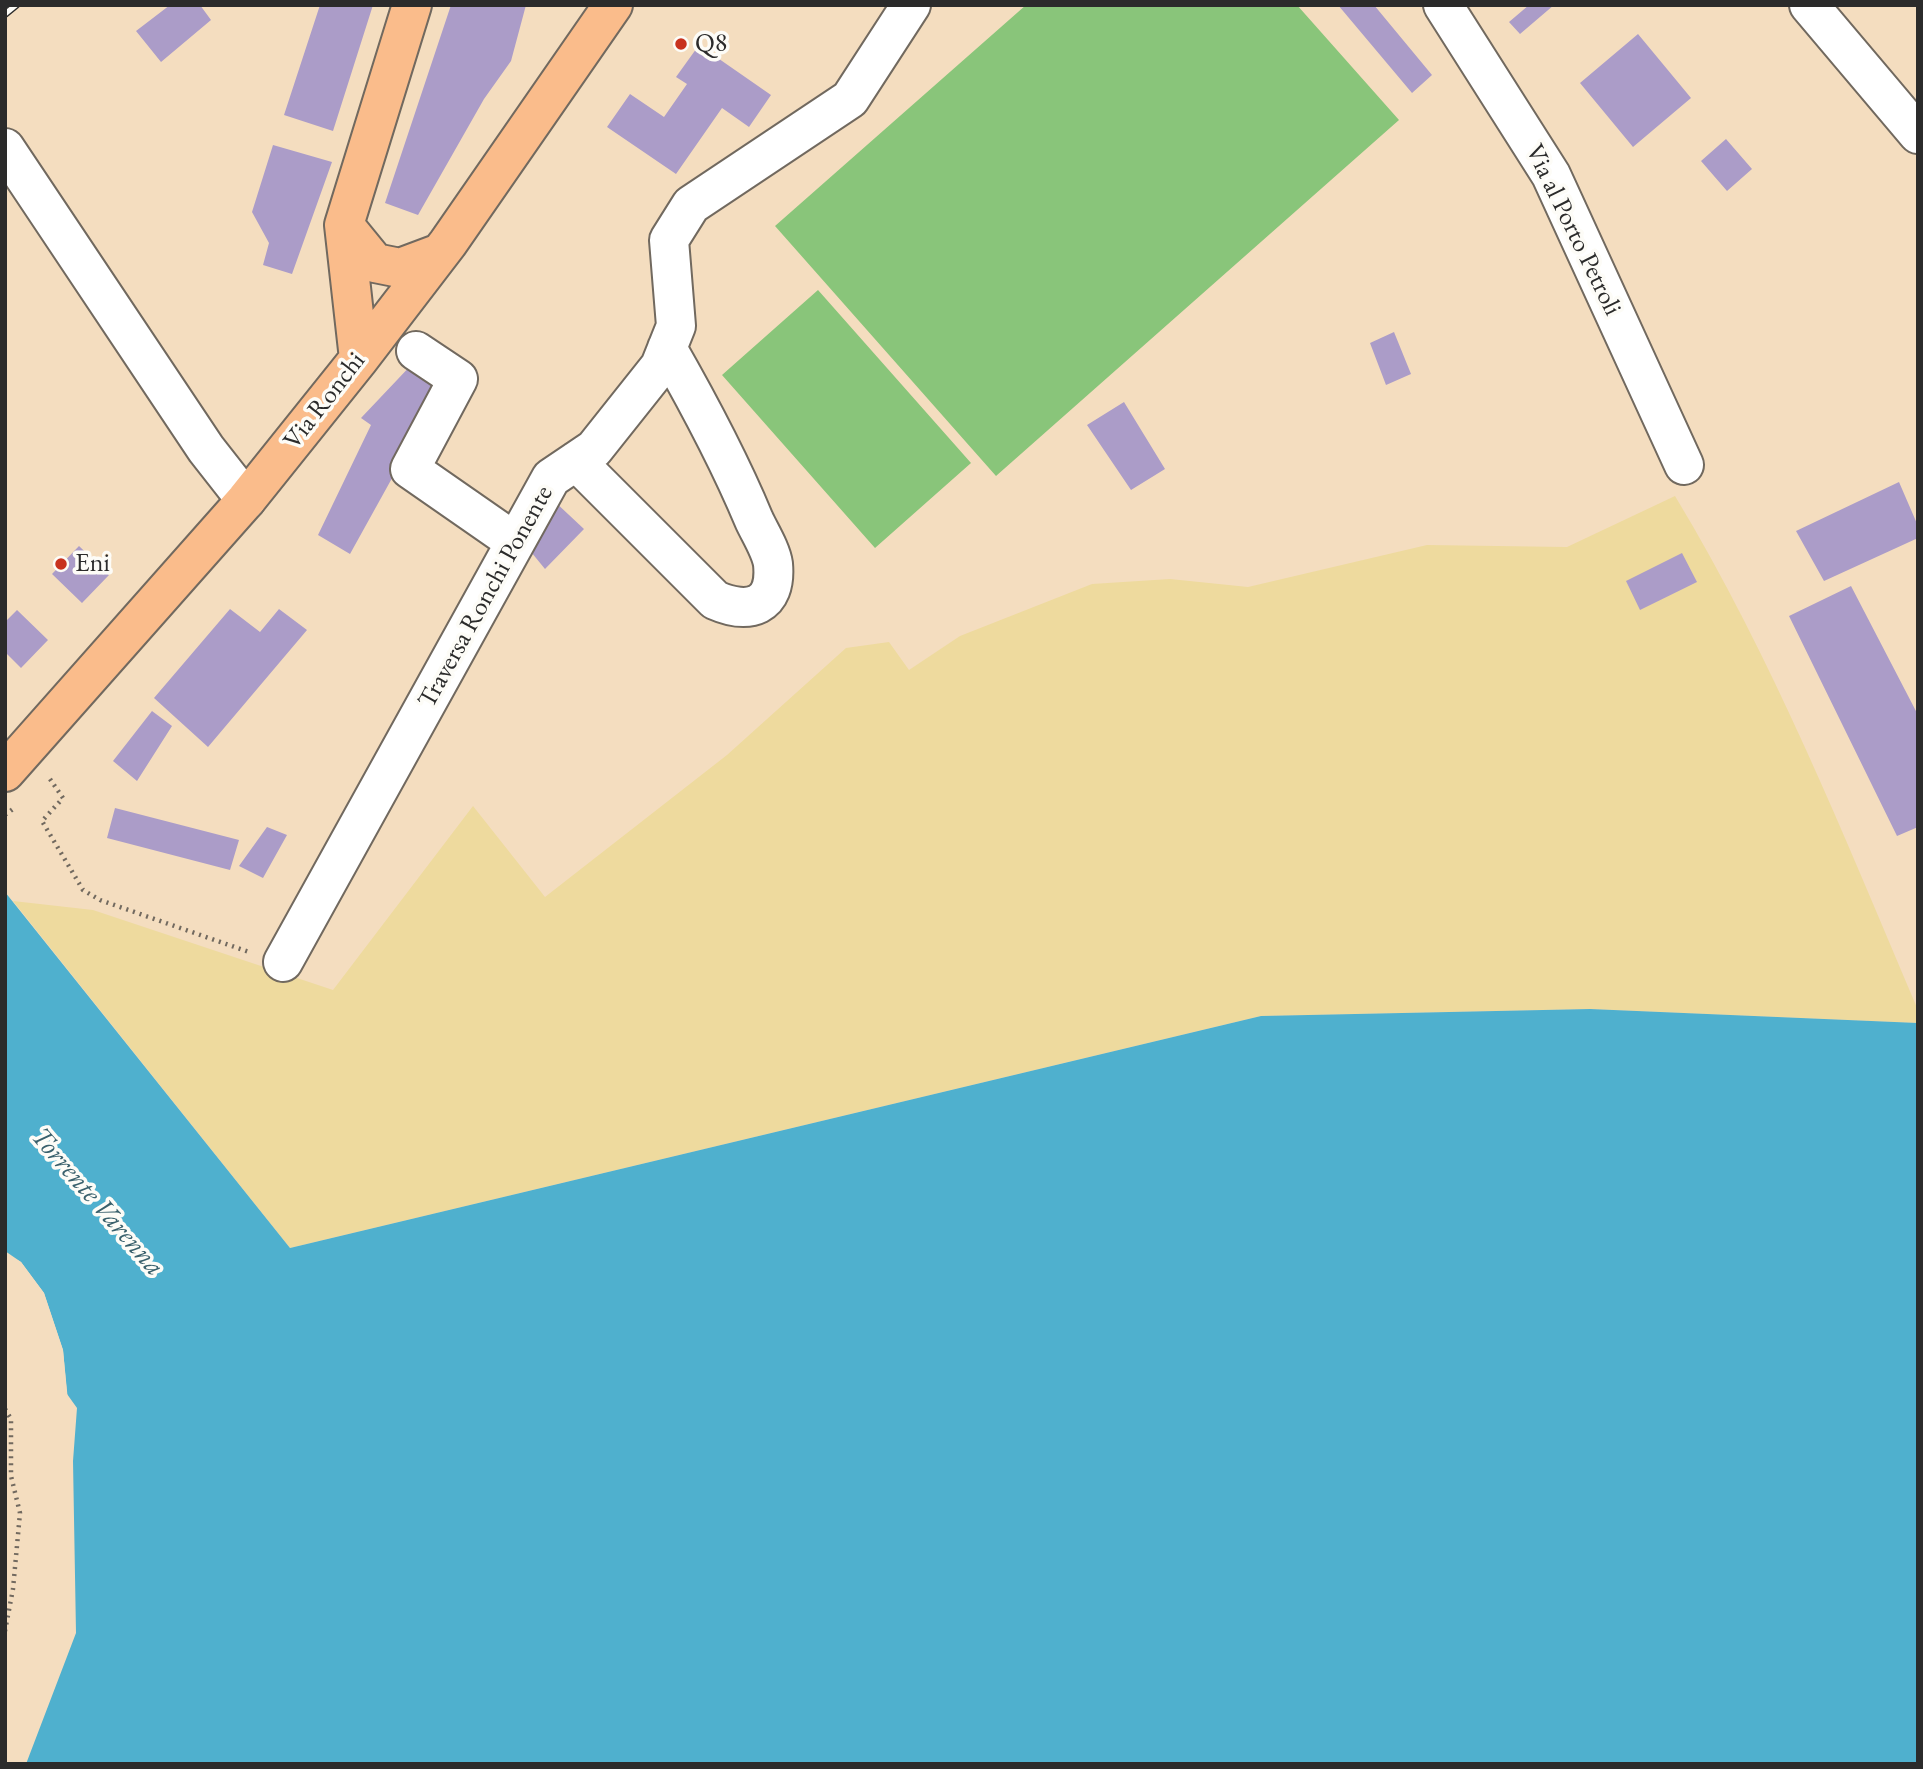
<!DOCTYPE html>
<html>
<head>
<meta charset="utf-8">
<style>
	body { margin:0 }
	#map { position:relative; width:1923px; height:1769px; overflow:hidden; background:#f4ddbf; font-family:"EB Garamond",serif }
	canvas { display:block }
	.frame { position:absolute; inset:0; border:7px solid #2b2b2b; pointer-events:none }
</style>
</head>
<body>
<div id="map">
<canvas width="1923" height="1769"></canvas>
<div class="frame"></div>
</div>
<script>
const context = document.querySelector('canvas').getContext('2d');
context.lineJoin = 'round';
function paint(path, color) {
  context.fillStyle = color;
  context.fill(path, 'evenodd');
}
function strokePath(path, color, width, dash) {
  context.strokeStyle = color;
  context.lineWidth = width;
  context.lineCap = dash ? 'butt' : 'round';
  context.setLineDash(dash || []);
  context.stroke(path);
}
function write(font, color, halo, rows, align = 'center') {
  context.font = font + ' "EB Garamond",serif';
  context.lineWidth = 7;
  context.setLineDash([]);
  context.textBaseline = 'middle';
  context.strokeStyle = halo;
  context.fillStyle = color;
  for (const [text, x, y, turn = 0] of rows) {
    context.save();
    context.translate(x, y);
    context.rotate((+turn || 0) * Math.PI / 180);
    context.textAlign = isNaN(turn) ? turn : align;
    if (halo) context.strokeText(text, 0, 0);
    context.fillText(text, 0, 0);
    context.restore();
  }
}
paint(new Path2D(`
	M1026,5h271l102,115 -403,356 -221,-250z
	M818,290l153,173 -96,85 -153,-173z`), '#89c57a');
paint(new Path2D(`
	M1675,496c98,162 169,340 243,514v13l-328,-14 -329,7 -971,232 -277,-347 80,9 240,80 140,-184 72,91 182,-142 119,-107 43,-6 20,28 51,-34 132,-52 78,-5 78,8 179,-42 140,2z`), '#eeda9e');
paint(new Path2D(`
	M5,892l285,356 971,-232 329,-7 328,14v741h-1892l50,-131 -3,-172 4,-53 -10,-14 -4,-44 -19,-57 -23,-31 -16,-11z`), '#4fb0ce');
paint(new Path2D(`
	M12,1257l9,5 23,31 19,57 5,51 -8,-24v-26l-20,-58 -21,-29 -7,-3z`), '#f4ddbf');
paint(new Path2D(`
	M170,5h30l11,15 -50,42 -25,-31z
	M320,5h53l-40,126 -49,-16z
	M451,5h75l-15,56 -27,38 -66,116 -33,-12z
	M1338,5h36l58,70 -20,18z
	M1529,5h25l-34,29 -11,-12z
	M1638,34l53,64 -58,49 -53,-64z
	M699,45l72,50 -22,32 -27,-19 -46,66 -69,-47 23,-33 34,23 23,-33 -11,-7z
	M1726,139l26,30 -25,22 -26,-30z
	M273,145l59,17 -40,112 -29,-9 6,-22 -17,-31z
	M1394,332l17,42 -25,11 -16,-42z
	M415,361l32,18 -97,175 -32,-19 53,-110 -10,-7z
	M1124,402l41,67 -34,21 -44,-65z
	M1899,482l19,44v12l-94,43 -28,-50z
	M553,500l31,29 -39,40 -18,-22z
	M79,546l30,29 -27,28 -30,-29z
	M1682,553l15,29 -57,28 -14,-29z
	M1851,586l67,129v112l-21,9 -108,-220z
	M230,609l30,23 19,-23 28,21 -99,117 -54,-49z
	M17,610l31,30 -27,28 -16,-16v-30z
	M152,711l20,15 -35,55 -24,-20z
	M115,808l124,32 -9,30 -123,-32z
	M267,827l20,8 -24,43 -24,-12z`), '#ab9cc8');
const minor = new Path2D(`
	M1443,5l108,170 133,290
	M1809,5l109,129
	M5,148l201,301 40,51
	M416,351l42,28 -48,90 105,73
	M576,461l139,139c34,15 62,7 58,-36 -2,-14 -13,-31 -19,-44 -25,-60 -55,-116 -87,-172
	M283,962l268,-484 43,-29 66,-83 16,-40 -7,-86 22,-35 159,-106 61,-94`);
const major = new Path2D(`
	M344,225l31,38 25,5 40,-15
	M359,359l-15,-134 68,-220
	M5,772l241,-272 113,-141 89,-116 165,-238`);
strokePath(minor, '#71695f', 42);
strokePath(major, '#71695f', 42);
strokePath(new Path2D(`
	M50,779l13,19 -21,23 41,69 17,10 149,52
	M5,815l8,-6
	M5,1409l6,10v57l9,37 -7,76 -8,42`), '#71695f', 4.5, [2, 5]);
strokePath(minor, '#fff', 38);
strokePath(major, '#fabc8b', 38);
const rail = new Path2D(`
	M5,14l11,-9`);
strokePath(rail, '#2b2b2b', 8);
strokePath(rail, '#fdfcf7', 5, [16]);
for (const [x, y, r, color] of [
	[681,44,7,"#c8321e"],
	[61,564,7,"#c8321e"]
]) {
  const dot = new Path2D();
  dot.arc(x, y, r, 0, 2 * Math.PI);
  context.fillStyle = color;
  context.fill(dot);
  strokePath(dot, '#fdfcf7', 2.5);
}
write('26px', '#2b2b2b', '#fdfcf7', [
	["Q8",695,44],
	["Eni",75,564]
], 'left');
write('26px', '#2b2b2b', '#fdfcf7', [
	["Via al Porto Petroli",1573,230,64],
	["Via Ronchi",325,401,-52],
	["Traversa Ronchi Ponente",486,597,-61]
]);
write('italic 28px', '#39606c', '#fdfcf7', [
	["Torrente Varenna",97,1202,49]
]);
</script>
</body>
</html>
